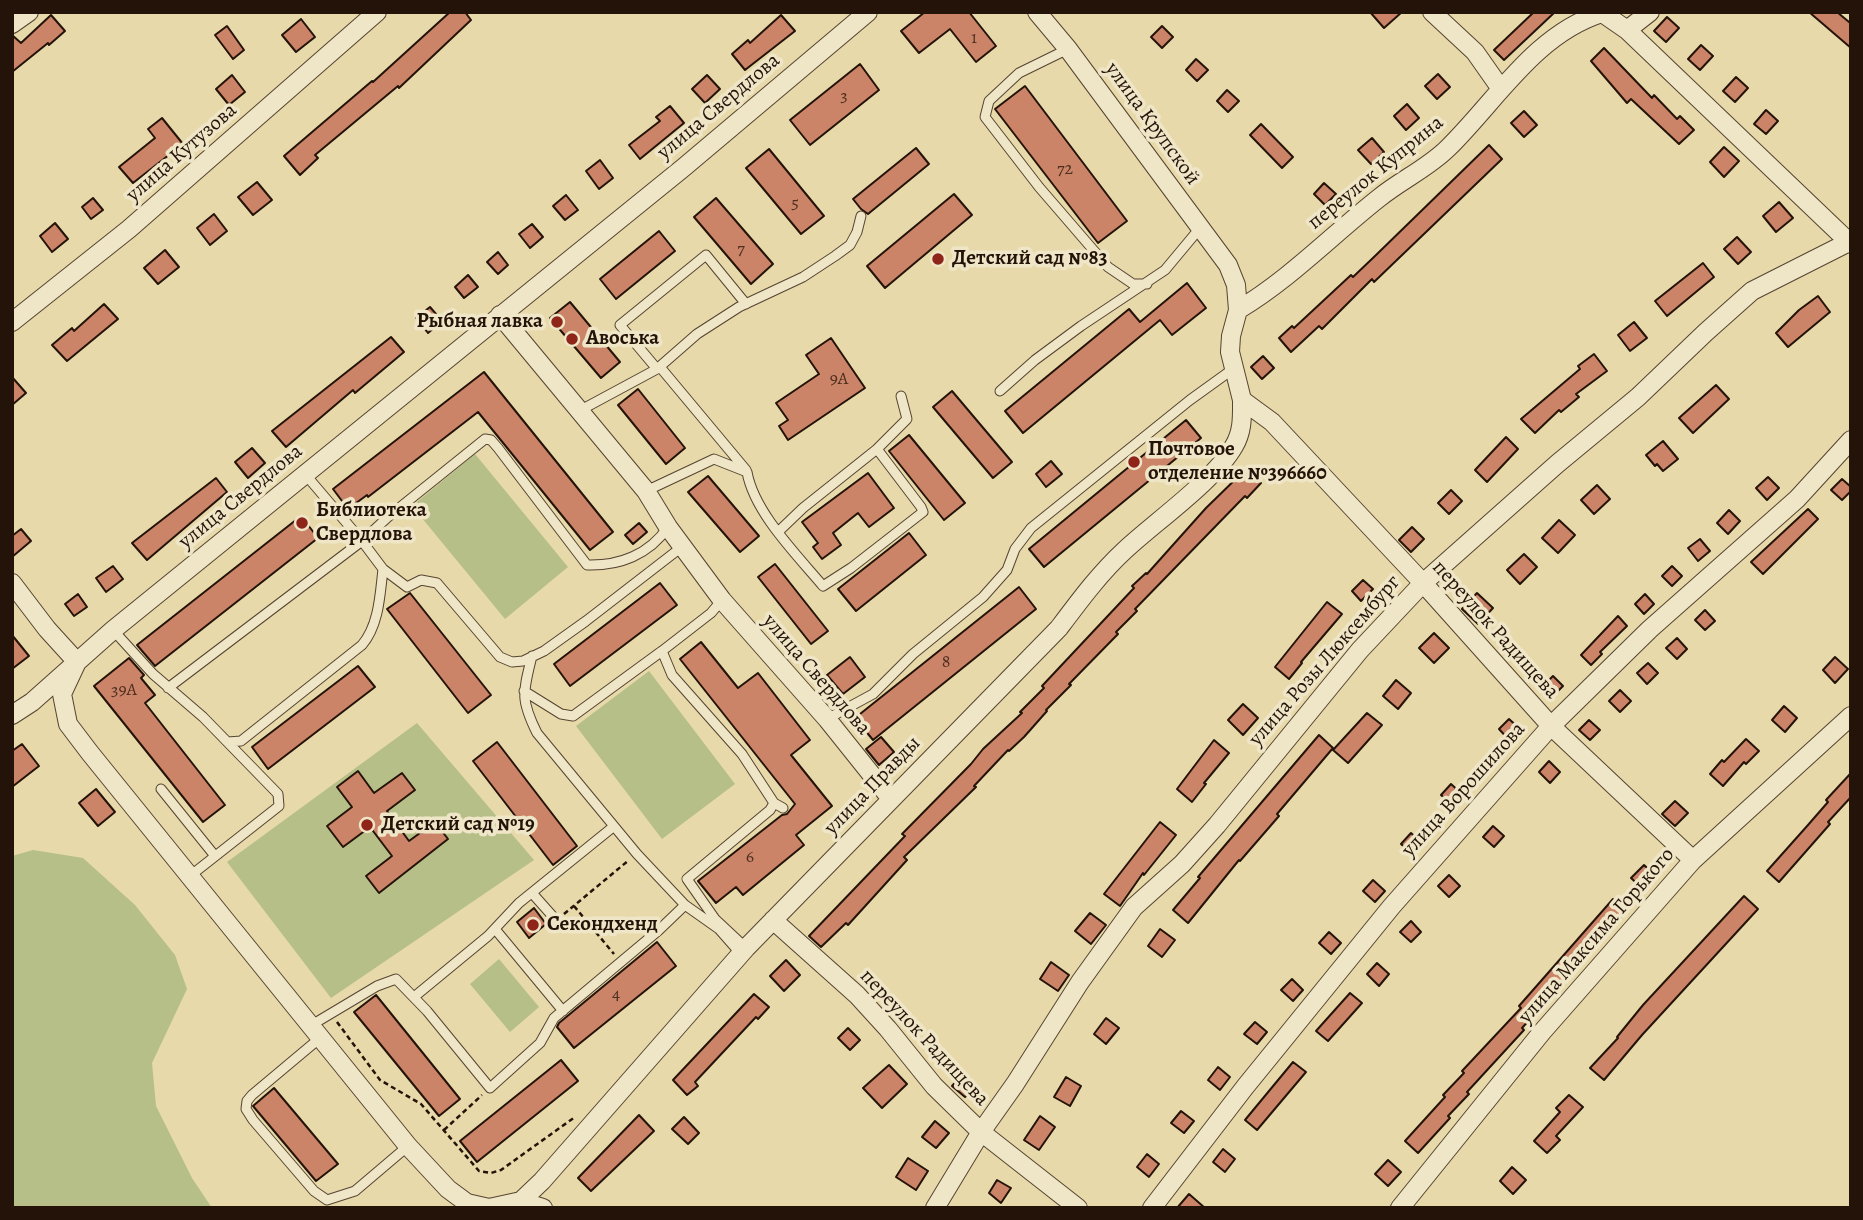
<!DOCTYPE html>
<html>
<head>
<meta charset="utf-8">
<style>
	body { margin:0 }
	#map { position:relative; width:1863px; height:1220px; overflow:hidden; background:#e7d9aa; font-family:Alegreya,serif }
	canvas { display:block }
	.frame { position:absolute; inset:0; border:14px solid #241308; pointer-events:none }
</style>
</head>
<body>
<div id="map">
<canvas width="1863" height="1220"></canvas>
<div class="frame"></div>
</div>
<script>
const context = document.querySelector('canvas').getContext('2d');
context.lineJoin = 'round';
function paint(path, color) {
  context.fillStyle = color;
  context.fill(path, 'evenodd');
}
function strokePath(path, color, width, dash) {
  context.strokeStyle = color;
  context.lineWidth = width;
  context.lineCap = dash ? 'butt' : 'round';
  context.setLineDash(dash || []);
  context.stroke(path);
}
function write(font, color, halo, rows, align = 'center') {
  context.font = font + ' Alegreya,serif';
  context.lineWidth = 7;
  context.setLineDash([]);
  context.textBaseline = 'middle';
  context.strokeStyle = halo;
  context.fillStyle = color;
  for (const [text, x, y, turn = 0] of rows) {
    context.save();
    context.translate(x, y);
    context.rotate((+turn || 0) * Math.PI / 180);
    context.textAlign = isNaN(turn) ? turn : align;
    if (halo) context.strokeText(text, 0, 0);
    context.fillText(text, 0, 0);
    context.restore();
  }
}
paint(new Path2D(`
	M475,454l93,113 -63,52 -93,-113z
	M649,671l86,113 -73,55 -86,-113z
	M417,723l117,137 -203,138 -104,-136z
	M33,850l50,8 52,47 40,50 12,34 -35,74 4,43 36,72 20,30h-200v-352z
	M499,959l40,48 -29,25 -40,-48z`), '#b6bf88');
const building = new Path2D(`
	M450,12h15l6,8 -72,68 -1,-2 -83,69 3,3 -18,17 -16,-19 88,-75 1,1z
	M925,12h44l27,34 -20,16 -26,-33 -31,24 -18,-22z
	M1370,12h32l-18,16z
	M1534,12h21l-51,48 -10,-10z
	M1809,12h28l12,10 2,-2v28z
	M51,15l14,16 -16,14 -1,-2 -36,29v-37l9,8z
	M781,15l14,16 -50,39 -13,-16 16,-14 2,3z
	M1667,17l12,11 -13,14 -12,-11z
	M301,19l14,18 -19,15 -14,-17z
	M227,26l17,24 -11,9 -18,-24z
	M1162,26l11,11 -11,11 -11,-11z
	M1701,45l12,11 -13,14 -12,-11z
	M1604,48l48,50 2,-3 23,24 3,-3 14,14 -15,14 -48,-45 -4,4 -36,-42z
	M1196,59l12,11 -11,11 -11,-11z
	M860,64l19,26 -69,55 -20,-25z
	M1438,74l12,13 -13,12 -12,-13z
	M232,75l13,17 -16,13 -13,-16z
	M707,75l13,14 -15,14 -13,-14z
	M1736,77l12,11 -13,14 -12,-11z
	M1025,86l102,135 -29,22 -103,-134z
	M1227,90l12,11 -11,11 -11,-11z
	M1407,104l12,14 -13,12 -12,-14z
	M670,106l14,17 -44,36 -11,-14 31,-24 -4,-4z
	M1766,110l12,11 -12,13 -12,-10z
	M1524,111l13,14 -13,12 -13,-14z
	M162,118l21,26 -50,39 -14,-16 36,-29 -7,-9z
	M1261,124l32,33 -11,11 -32,-33z
	M1372,138l12,14 -13,12 -13,-14z
	M1489,145l13,14 -128,123 -2,-3 -50,50 -3,-3 -28,26 -12,-14 13,-12 2,2 57,-53 2,2 22,-21z
	M1724,147l15,14 -15,16 -14,-15z
	M916,148l13,16 -61,50 -7,-5 -8,-10z
	M769,149l55,67 -23,18 -55,-66z
	M600,160l13,18 -14,11 -13,-18z
	M257,182l15,18 -19,15 -15,-18z
	M1324,183l12,11 -11,11 -11,-11z
	M954,194l18,21 -87,73 -18,-22z
	M566,195l12,15 -13,10 -12,-14z
	M93,198l10,12 -12,9 -9,-12z
	M716,198l57,66 -22,20 -57,-67z
	M1779,202l14,16 -17,14 -13,-16z
	M214,214l13,17 -17,14 -13,-17z
	M55,223l13,16 -16,13 -12,-16z
	M532,224l11,13 -13,11 -11,-14z
	M659,231l16,20 -59,48 -16,-20z
	M1737,237l14,15 -13,12 -14,-15z
	M165,250l14,17 -21,17 -14,-16z
	M498,252l10,13 -10,9 -11,-12z
	M1703,263l11,14 -47,39 -12,-15z
	M468,275l10,12 -14,11 -9,-11z
	M1187,283l19,25 -34,27 -12,-15 -137,113 -18,-22 124,-102 11,13z
	M1818,296l12,16 -42,35 -12,-14 23,-23z
	M570,302l50,60 -19,16 -51,-60z
	M104,304l14,15 -51,42 -15,-16 20,-17 2,3z
	M430,307l12,14 -14,12 -12,-15z
	M1634,322l13,16 -17,13 -12,-16z
	M391,337l13,15 -49,41 -2,-3 -67,57 -14,-16z
	M831,338l34,50 -77,52 -9,-14 9,-6 -12,-17 43,-29 -13,-19z
	M1594,354l13,17 -31,23 3,3 -18,15 -2,-2 -24,23 -14,-14 59,-50 -2,-3z
	M1263,356l11,12 -12,11 -11,-12z
	M484,372l129,160 -23,18 -112,-138 -110,85 -1,-2 -19,14 -15,-20z
	M12,377l14,16 -14,12z
	M1716,385l13,14 -36,34 -14,-15z
	M638,389l47,59 -19,16 -48,-59z
	M952,391l60,71 -19,16 -60,-71z
	M1186,420l15,18 -157,129 -15,-18z
	M909,435l56,68 -21,17 -55,-69z
	M1506,437l12,12 -31,33 -12,-12z
	M1663,441l15,18 -15,12 -6,-7 -2,2 -9,-11z
	M252,448l13,15 -17,15 -13,-16z
	M1051,461l11,13 -16,13 -10,-13z
	M1246,469l15,14 -14,15 -2,-2 -110,113 2,2 -21,21 2,2 -49,50 2,1 -25,25 1,1 -23,26 -15,14 -1,-1 -34,36 2,1 -72,70 3,3 -59,65 -2,-2 -25,24 -12,-11 96,-100 -3,-2 69,-70 12,-15 39,-36 -2,-1 24,-24 -2,-2 92,-98 -2,-2 14,-13 1,1 59,-66z
	M868,473l26,35 -25,19 -11,-14 -25,20 8,12 -19,14 -9,-12 5,-4 -16,-21z
	M708,476l51,60 -19,16 -52,-60z
	M1768,477l11,11 -12,12 -11,-12z
	M216,478l11,14 -80,68 -15,-17z
	M1842,479l9,8v4l-9,9 -11,-10z
	M1597,485l13,14 -16,15 -13,-14z
	M1451,490l11,11 -13,13 -11,-11z
	M1808,509l10,10 -55,55 -12,-12z
	M1729,510l11,11 -12,13 -11,-11z
	M301,516l17,22 -163,128 -18,-21z
	M1559,520l16,15 -17,18 -16,-15z
	M639,523l8,9 -14,12 -8,-9z
	M1412,527l12,12 -13,13 -12,-12z
	M21,529l10,12 -19,16v-21z
	M909,533l17,22 -70,56 -18,-22z
	M1700,539l10,12 -12,10 -10,-13z
	M1524,554l13,13 -17,17 -13,-14z
	M775,564l53,67 -17,13 -53,-67z
	M113,566l10,13 -17,13 -10,-14z
	M1672,566l10,10 -10,10 -10,-10z
	M1363,580l10,9 -12,12 -9,-10z
	M660,583l17,22 -107,81 -16,-22z
	M1019,587l17,22 -163,131 -18,-22z
	M410,593l81,102 -23,18 -81,-104z
	M1477,593l16,15 -15,16 -16,-15z
	M78,594l9,13 -13,9 -9,-12z
	M1645,594l9,10 -10,10 -9,-10z
	M1327,602l15,12 -41,48 1,1 -13,16 -14,-12z
	M1705,610l10,11 -10,9 -10,-10z
	M1618,616l9,10 -27,26 2,2 -11,11 -10,-10z
	M1434,633l15,15 -15,15 -15,-15z
	M12,635l17,21 -17,13z
	M1677,638l10,11 -10,10 -11,-11z
	M701,642l37,46 20,-15 52,67 -19,15 41,51 -36,29 8,10 -61,50 -7,-8 -20,16 -18,-22 84,-66 5,-1 8,-10 -115,-145z
	M850,657l15,20 -22,17 -16,-19z
	M1835,657l13,12 -13,14 -12,-13z
	M129,658l15,17 -3,3 14,17 -10,8 80,102 -22,17 -109,-136z
	M1648,663l10,10 -11,11 -10,-11z
	M358,666l17,21 -107,82 -16,-22z
	M1553,676l10,10 -11,11 -10,-10z
	M1396,680l15,13 -13,16 -15,-13z
	M1620,690l11,11 -11,11 -11,-11z
	M1243,704l15,14 -15,17 -15,-15z
	M1784,706l13,12 -12,14 -13,-12z
	M1367,713l15,12 -34,38 -15,-13z
	M1509,719l11,10 -11,11 -10,-11z
	M1589,720l11,10 -10,10 -11,-10z
	M1319,735l14,13 -56,66 2,2 -39,45 -1,-1 -51,63 -15,-13 27,-32 -2,-1z
	M881,737l13,15 -15,13 -13,-16z
	M1746,739l13,12 -13,13 -2,-2 -21,24 -13,-12 12,-14 2,2z
	M1214,740l15,13 -25,30 2,1 -14,18 -15,-13z
	M497,742l80,104 -24,19 -80,-104z
	M22,744l17,22 -27,21v-36z
	M1549,761l11,11 -10,11 -11,-11z
	M358,771l16,22 28,-20 13,17 -28,21 22,30 26,-19 13,17 -69,54 -13,-17 26,-20 -22,-29 -27,20 -16,-21 25,-19 -15,-20z
	M1851,773v24l-23,25 2,2 -51,58 -12,-11 41,-46 20,-23 -2,-2z
	M1451,784l12,11 -10,11 -12,-11z
	M96,789l19,23 -17,14 -19,-23z
	M1675,801l13,12 -13,13 -13,-12z
	M1160,822l16,13 -32,40 -1,-2 -23,33 -16,-12z
	M1493,826l11,10 -10,11 -11,-10z
	M1411,833l12,11 -10,11 -12,-11z
	M1644,865l13,12 -13,13 -13,-12z
	M1449,875l11,11 -11,11 -11,-11z
	M1373,880l12,11 -10,11 -12,-11z
	M1744,896l14,13 -116,126 -38,45 -14,-12 28,-30 -1,-1 26,-32z
	M1613,899l13,13 -104,116 2,2 -57,62 2,2 -21,22 2,2 -32,35 -13,-12 40,-44 -2,-2 21,-22 -2,-2 59,-63 -2,-2z
	M534,908l12,16 -17,14 -12,-16z
	M1090,913l16,12 -15,19 -16,-13z
	M1411,921l10,11 -10,10 -11,-10z
	M1160,929l15,11 -13,17 -14,-11z
	M1329,932l12,11 -10,11 -12,-11z
	M657,942l19,24 -102,82 -17,-21 2,-4z
	M786,960l14,15 -16,16 -14,-15z
	M1051,962l18,13 -11,16 -18,-12z
	M1377,963l12,11 -10,12 -12,-12z
	M1292,979l11,11 -10,11 -12,-11z
	M1350,993l12,10 -34,38 -12,-10z
	M754,994l15,13 -11,12 -2,-2 -61,65 3,4 -11,9 -14,-15z
	M376,995l84,104 -21,17 -85,-104z
	M1106,1018l13,10 -13,16 -12,-10z
	M1255,1022l12,10 -10,12 -13,-10z
	M848,1028l12,12 -10,10 -12,-12z
	M561,1060l17,21 -101,81 -17,-21z
	M1293,1062l13,10 -49,58 -12,-10z
	M889,1065l18,19 -25,24 -19,-20z
	M1218,1067l12,10 -10,13 -12,-10z
	M961,1076l13,11 -9,10 -13,-11z
	M1066,1077l15,9 -11,20 -16,-9z
	M274,1088l64,76 -22,17 -63,-75z
	M1569,1095l14,12 -27,29 4,4 -13,13 -13,-12 26,-29 -4,-4z
	M1181,1111l13,10 -10,12 -13,-10z
	M639,1115l15,16 -63,60 -13,-13z
	M1040,1116l15,11 -16,23 -15,-10z
	M684,1117l15,16 -11,11 -16,-15z
	M935,1121l14,12 -13,15 -14,-11z
	M1223,1149l12,10 -10,13 -12,-10z
	M1147,1154l12,10 -10,13 -12,-10z
	M908,1158l20,13 -12,19 -20,-13z
	M1388,1160l13,12 -13,14 -13,-12z
	M1512,1167l14,13 -13,14 -13,-13z
	M997,1180l14,8 -10,15 -12,-10z
	M1189,1194l16,14h-28z`);
paint(building, '#cc8468');
strokePath(building, '#241308', 2);
const service = new Path2D(`
	M1068,49l-49,24 -30,28 -4,16 54,70 69,80 25,17h14
	M660,367l86,103
	M657,369l-37,-44 86,-70 40,49
	M1000,391l35,-31 46,-34 84,-56 35,-42
	M579,411l78,-42 40,-35 42,-27 64,-30 32,-21 15,-11 7,-13 4,-16
	M646,491l68,-32 33,13c7,40 49,82 76,114l28,-18 72,-56 -2,-5 -44,-58 30,-30 -6,-23
	M779,531l24,-23 74,-59
	M383,569l24,18 14,-7 16,3 63,74 12,5 11,-1 21,-10 42,-30 97,-75
	M722,600l-11,13 -49,38 10,24 70,79 32,49 9,5
	M113,630l40,44 50,43 75,77 1,12 -89,70
	M532,656c-9,36 -12,43 5,77l100,121 48,51 34,24 22,25
	M168,688l194,-147 26,-24 97,-78 6,1 7,8 89,117c32,1 62,-10 81,-38
	M524,691l37,23 12,2 89,-65
	M827,719l46,-25 40,-40 70,-57 24,-27 8,-21 16,-21 159,-128 43,-31
	M228,742l13,-1 121,-96c17,-20 18,-50 21,-76l-21,-28 -57,-67
	M161,789l54,67
	M532,893l24,27
	M495,929l68,82
	M746,948l-31,-29 -28,-40 83,-69 4,-7
	M414,997l74,-61 31,-33 94,-76
	M310,1026l67,-40 19,-7 31,32 63,77 50,-45 14,-25 105,-88 26,-25
	M320,1038l-68,57 -5,6 -1,8 7,11 61,71 13,9 28,-9 53,-45`);
const minor = new Path2D(`
	M1037,12l31,37 160,216 8,20 2,25 -7,26 -1,16 12,48 30,22 151,161 128,143 142,134
	M1432,12l43,40 26,37
	M1601,12l26,18 224,214
	M12,24l17,-12
	M1627,30l23,-18
	M1238,310c52,-31 94,-75 141,-112 22,-18 49,-30 69,-50 48,-47 87,-114 154,-135
	M500,315l146,176 22,36 54,73 105,119 64,80
	M12,322l117,-93 248,-217
	M12,583l35,46 30,33 -15,32 6,30 22,29 318,393 40,43 19,14 22,5
	M12,715l20,-13 81,-72 570,-462 185,-156
	M773,920l84,75 31,34 46,57 47,46 97,76
	M521,1201l21,-20 204,-233 313,-320c21,-28 41,-55 66,-78 31,-29 89,-69 109,-104 9,-15 8,-30 8,-46
	M489,1208l32,-7 22,7
	M935,1208l46,-76 34,-48 65,-102 54,-75 48,-43 35,-39 143,-175 63,-67 134,-119 81,-67 68,-65 46,-41 99,-50
	M1152,1208l93,-121 147,-181 159,-180 99,-97 147,-130 54,-59
	M1400,1208l142,-176 151,-172 158,-144`);
strokePath(service, '#554430', 11);
strokePath(minor, '#554430', 20);
strokePath(new Path2D(`
	M574,906l40,48
	M564,914l65,-54
	M337,1022l43,58 41,24 58,67 12,2 10,-3 74,-53
	M444,1130l38,-35`), '#241308', 2.5, [5, 3.5]);
strokePath(service, '#efe6c8', 9);
strokePath(minor, '#efe6c8', 18);
for (const [x, y, r, color] of [
	[938,259,7,"#8f2418"],
	[557,322,7,"#8f2418"],
	[572,339,7,"#8f2418"],
	[1134,462,7,"#8f2418"],
	[302,523,7,"#8f2418"],
	[367,825,7,"#8f2418"],
	[533,925,7,"#8f2418"]
]) {
  const dot = new Path2D();
  dot.arc(x, y, r, 0, 2 * Math.PI);
  context.fillStyle = color;
  context.fill(dot);
  strokePath(dot, '#efe6c8', 2.5);
}
write('18px', '#4e2f20', null, [
	["1",974,39],
	["3",844,97],
	["72",1065,170],
	["5",795,204],
	["7",741,250],
	["9А",839,380],
	["8",946,663],
	["39А",124,691],
	["6",750,858],
	["4",616,995]
]);
write('21px', '#241308', '#efe6c8', [
	["улица Свердлова",719,107,-40],
	["улица Крупской",1152,124,54],
	["улица Кутузова",182,153,-41],
	["переулок Куприна",1376,173,-39],
	["улица Свердлова",241,497,-39],
	["переулок Радищева",1495,630,48],
	["улица Розы Люксембург",1325,661,-49],
	["улица Свердлова",816,675,49],
	["улица Правды",873,786,-46],
	["улица Ворошилова",1464,790,-48],
	["улица Максима Горького",1597,936,-49],
	["переулок Радищева",924,1038,47]
]);
write('bold 21px', '#241308', '#efe6c8', [
	["Детский сад №83",952,259],
	["Рыбная лавка",543,322,"right"],
	["Авоська",586,339],
	["Почтовое",1148,450],
	["отделение №396660",1148,474],
	["Библиотека",316,511],
	["Свердлова",316,535],
	["Детский сад №19",381,825],
	["Секондхенд",547,925]
], 'left');
</script>
</body>
</html>
